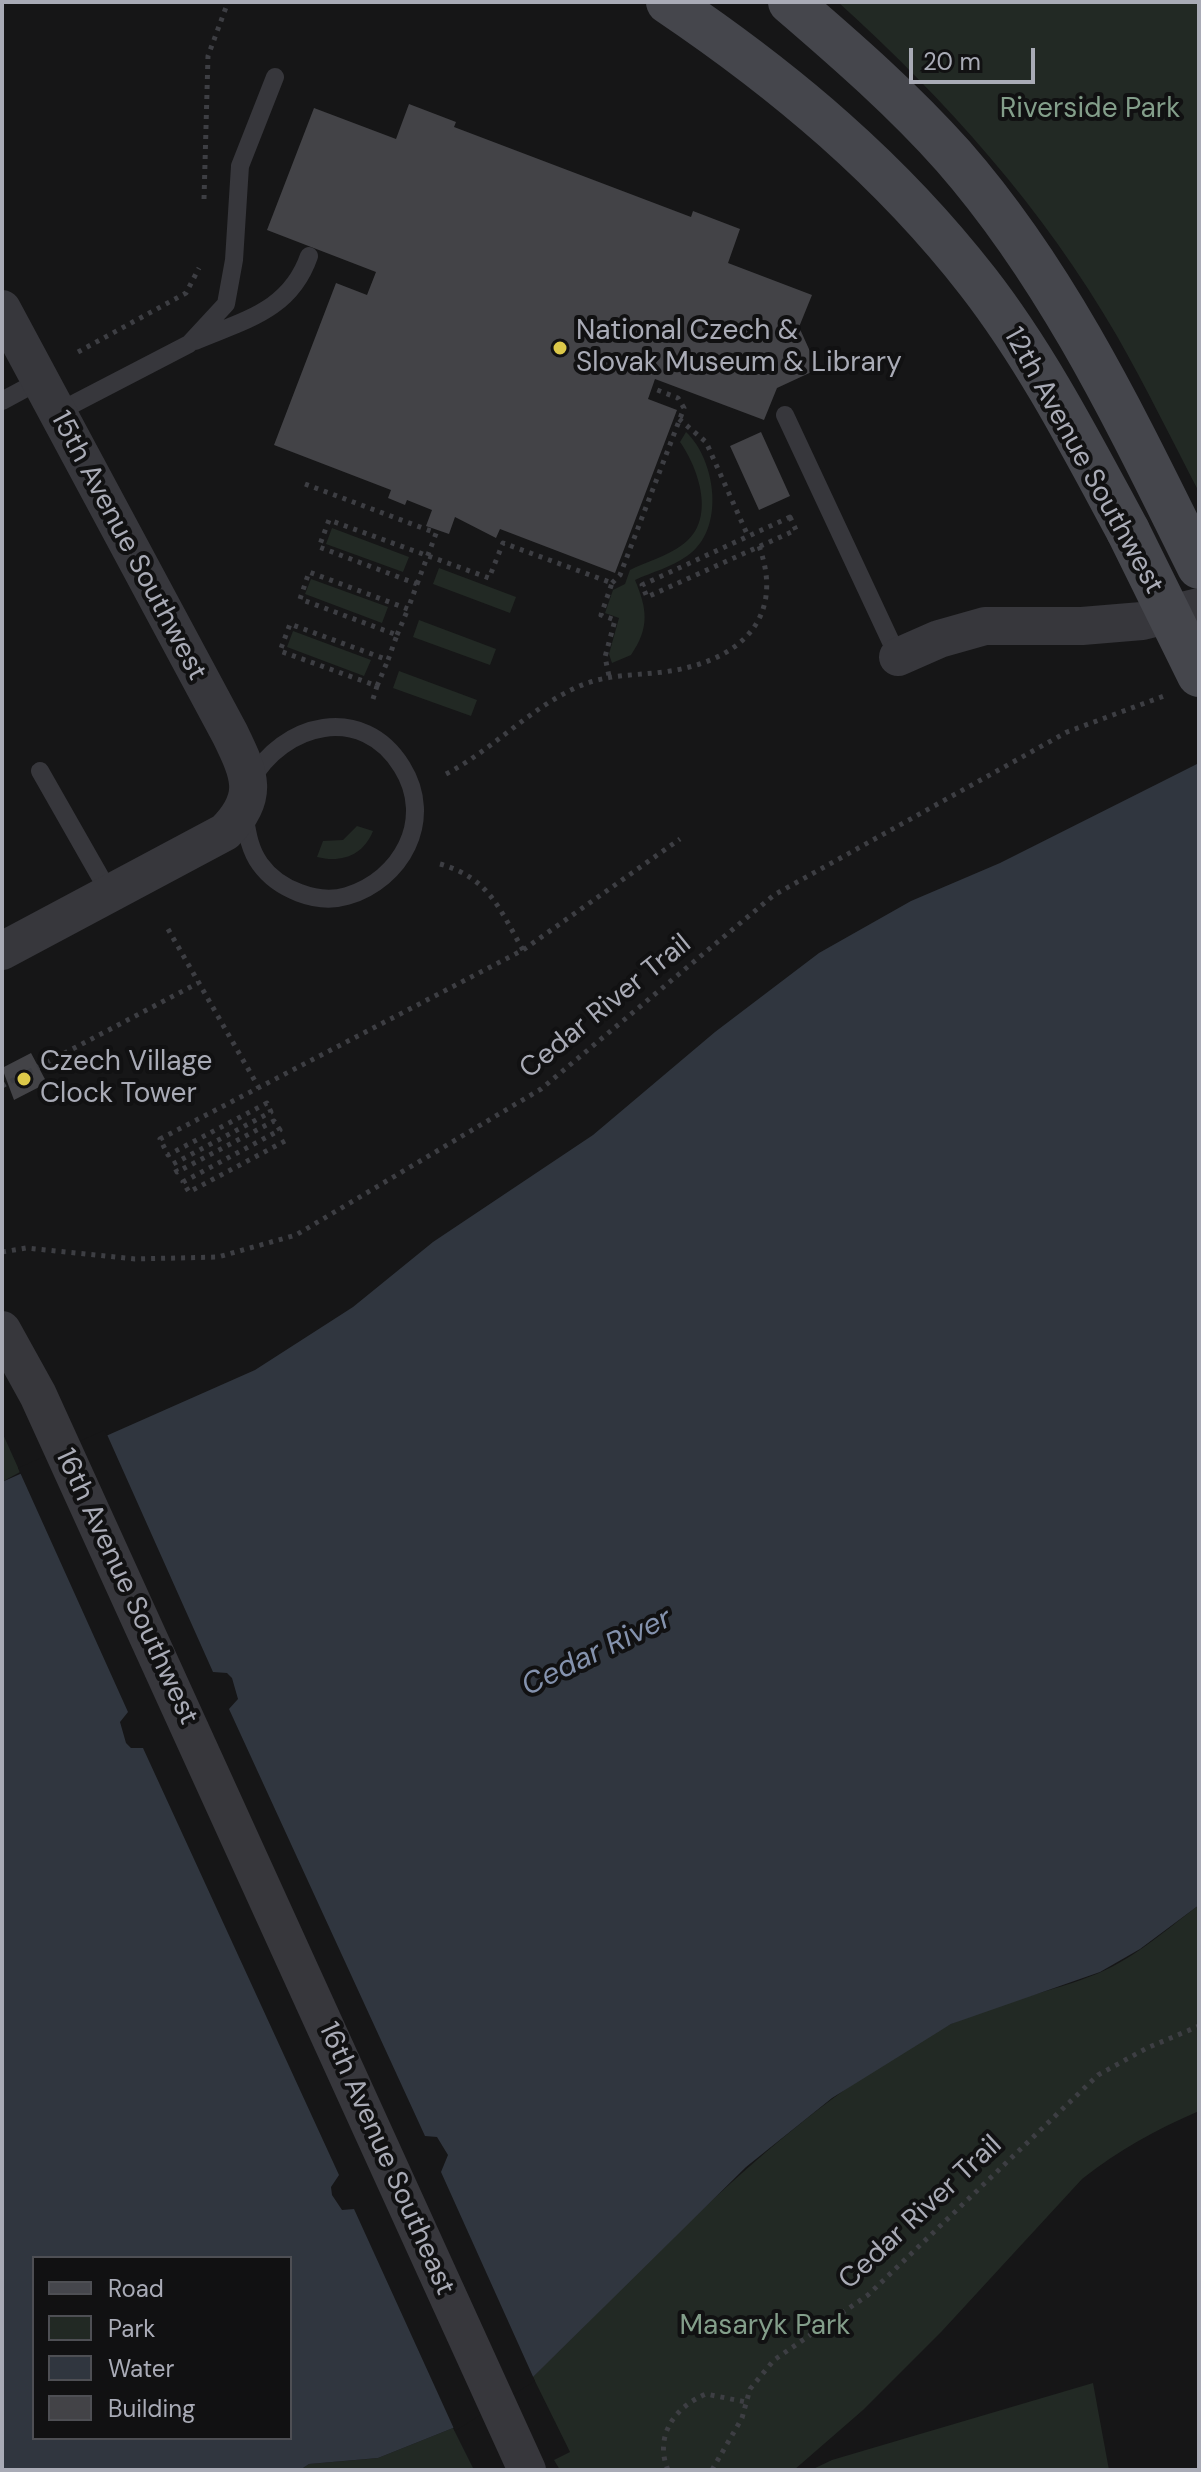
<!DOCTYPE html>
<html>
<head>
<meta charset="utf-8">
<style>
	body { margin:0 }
	#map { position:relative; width:1201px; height:2472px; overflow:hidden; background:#161617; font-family:"DM Sans",sans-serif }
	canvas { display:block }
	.frame { position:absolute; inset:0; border:4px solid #a9abb6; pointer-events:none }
	.legend { position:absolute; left:32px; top:2256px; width:260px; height:184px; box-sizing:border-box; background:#111112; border:2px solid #4e4f54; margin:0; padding:10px 14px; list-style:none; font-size:24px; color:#a9abb6 }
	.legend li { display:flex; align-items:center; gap:16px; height:40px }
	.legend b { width:40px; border:2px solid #4e4f54 }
	.scale { position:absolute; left:909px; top:48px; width:126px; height:36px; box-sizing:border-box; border:4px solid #a9abb6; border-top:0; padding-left:10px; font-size:24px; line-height:28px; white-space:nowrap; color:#a9abb6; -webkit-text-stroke:6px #111112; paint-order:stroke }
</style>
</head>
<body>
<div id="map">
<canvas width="1201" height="2472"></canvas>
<div class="frame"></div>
<ul class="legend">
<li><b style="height:10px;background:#45464c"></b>Road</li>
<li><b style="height:22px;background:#222924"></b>Park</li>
<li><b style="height:22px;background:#30363f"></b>Water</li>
<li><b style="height:22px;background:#434347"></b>Building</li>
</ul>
<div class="scale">20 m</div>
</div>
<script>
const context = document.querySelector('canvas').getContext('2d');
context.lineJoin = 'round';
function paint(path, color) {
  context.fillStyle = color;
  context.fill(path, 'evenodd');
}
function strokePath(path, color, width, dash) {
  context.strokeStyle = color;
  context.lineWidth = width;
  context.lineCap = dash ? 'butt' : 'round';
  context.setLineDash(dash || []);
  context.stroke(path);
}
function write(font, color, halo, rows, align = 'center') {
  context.font = font + ' "DM Sans",sans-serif';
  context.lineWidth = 8;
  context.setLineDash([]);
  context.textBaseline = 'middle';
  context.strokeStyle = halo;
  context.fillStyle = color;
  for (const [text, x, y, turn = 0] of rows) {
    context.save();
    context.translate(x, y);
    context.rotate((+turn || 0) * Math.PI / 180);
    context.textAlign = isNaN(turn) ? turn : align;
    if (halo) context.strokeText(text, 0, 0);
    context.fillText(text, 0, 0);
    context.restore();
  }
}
paint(new Path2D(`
	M838,2h361v490c-27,-52 -53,-105 -82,-156 -73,-127 -171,-236 -279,-334z
	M686,432c30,28 40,98 1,124 -15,11 -35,16 -52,24 12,29 15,47 -4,75l-19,8 -3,-9 10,-36 -14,-5 8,-23 12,-6 5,-14c16,-8 37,-14 52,-25 35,-24 17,-76 -2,-103z
	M332,528l77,29 -6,15 -77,-28z
	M439,568l77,29 -6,16 -77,-29z
	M311,579l77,28 -6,16 -77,-29z
	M419,620l77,29 -6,16 -77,-28z
	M293,631l78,29 -7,16 -77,-29z
	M399,671l78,29 -6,16 -78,-28z
	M357,826l16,5c-10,25 -32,32 -56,26l6,-16 20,-1z
	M2,1432l18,40 -18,10z
	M1199,1905v206c-44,19 -80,39 -117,68l-140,152 -79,79 -69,60h-234l-6,-10 16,-8 -37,-75c130,-127 253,-267 416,-352 47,-24 102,-32 150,-52 37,-16 68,-44 100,-68z
	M1093,2383l16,87h-298l21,-10z
	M453,2428l21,42h-174l9,-6 69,-6z`), '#222924');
paint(new Path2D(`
	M1199,763v1142l-59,44 -40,23 -149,52 -119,74 -86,69 -213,210 -80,51 -75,30 -69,6 -9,6h-298v-988l253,-112 98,-63 80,-65 160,-107 122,-103 104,-79 92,-52 89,-38zM34,2258h256v180h-256z`), '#30363f');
paint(new Path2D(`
	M105,1430l108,242 14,1 5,5 6,21 -9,10 196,427 12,1 11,18 -7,17 94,209 -80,50 -101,-222 -12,1 -10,-15 -1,-8 8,-12 -196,-427h-12l-5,-5 -6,-21 8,-10 -110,-244z`), '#161617');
paint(new Path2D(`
	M409,104l47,18 -2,5 237,90 2,-6 47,18 -12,34 84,32 -13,32 19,42 -41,19 -13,32 -109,-41 -7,20 29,11 -62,163 -115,-44 -4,9 -41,-21 -6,17 -23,-8 6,-16 -25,-10 -2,5 -17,-7 3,-8 -117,-45 62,-162 31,12 9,-23 -109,-42 47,-122 82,31z
	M761,432l29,64 -31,14 -29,-64z
	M31,1053l16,30 -33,17 -12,-32z`), '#434347');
strokePath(new Path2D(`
	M204,199l4,-143 20,-54
	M78,352l108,-59 13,-25
	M679,419l27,23 42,94
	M305,484l131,49
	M790,517l6,13 -149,67 -5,-12z
	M612,583l8,-8 64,-167 -6,-10 -26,-10
	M417,584l20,-53
	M397,635l11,-26
	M377,686l11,-26
	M373,699l4,-13 -97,-35 10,-27 98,36 9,-25 -97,-36 9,-27 99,37 9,-25 -98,-37 10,-27 160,58 14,-35 109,40 -11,32 14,5 -10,37 4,19
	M446,774c46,-24 81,-63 127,-85 30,-15 58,-13 90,-17 72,-9 124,-50 96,-126
	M440,864c49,14 59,44 83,86
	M168,929l91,159
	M2,1086l196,-103
	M285,1141l-96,51 -6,-10 97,-52 -6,-9 -97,51 -4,-8 98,-52 -4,-9 -99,52 -8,-16 363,-189 157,-111
	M2,1252l24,-4 109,11 83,-2 78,-22 245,-146 233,-194 293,-163 97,-36
	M668,2470c-14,-33 6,-63 38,-76l40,8
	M712,2470l30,-52 8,-29 24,-29 94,-65 230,-220 49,-27 52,-22`), '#3d3e43', 5, [4, 6]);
strokePath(new Path2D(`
	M195,341c49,-21 95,-30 114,-85
	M2,401l37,-20
	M56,413l133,-69 37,-40 8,-44 6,-94 35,-89
	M785,415l113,242
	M40,771l70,123
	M244,813c3,18 5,36 16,51 18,25 57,41 87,32 54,-16 88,-76 55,-129 -39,-64 -119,-45 -152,15`), '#37373c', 18);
strokePath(new Path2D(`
	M2,309l228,425c20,41 30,63 -5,98l-223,119
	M898,657l41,-18 46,-13h97l60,-5 57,-14
	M2,1330l36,65 489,1075`), '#37373c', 38);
strokePath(new Path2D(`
	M668,2c117,79 223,168 310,280 59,76 104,164 150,249
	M790,2c57,49 113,98 163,154 106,121 175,268 246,411`), '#45464c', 44);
strokePath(new Path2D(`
	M1128,531l71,144`), '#45464c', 44);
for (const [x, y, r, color] of [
	[560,348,8,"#dcc849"],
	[24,1079,8,"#dcc849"]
]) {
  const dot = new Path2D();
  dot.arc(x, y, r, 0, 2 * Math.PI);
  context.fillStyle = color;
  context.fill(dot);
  strokePath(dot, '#111112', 3);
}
write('28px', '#839e8a', '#111112', [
	["Riverside Park",1090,110],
	["Masaryk Park",765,2327]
]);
write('28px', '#a9abb6', '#111112', [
	["National Czech &",576,332],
	["Slovak Museum & Library",576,364],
	["Czech Village",40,1063],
	["Clock Tower",40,1095]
], 'left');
write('28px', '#a9abb6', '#111112', [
	["12th Avenue Southwest",1083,461,61],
	["15th Avenue Southwest",128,546,62],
	["Cedar River Trail",606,1007,-39],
	["16th Avenue Southwest",126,1587,65],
	["16th Avenue Southeast",386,2159,66],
	["Cedar River Trail",921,2213,-43]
]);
write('italic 30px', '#8492ad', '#111112', [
	["Cedar River",597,1653,-26]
]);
</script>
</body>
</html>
